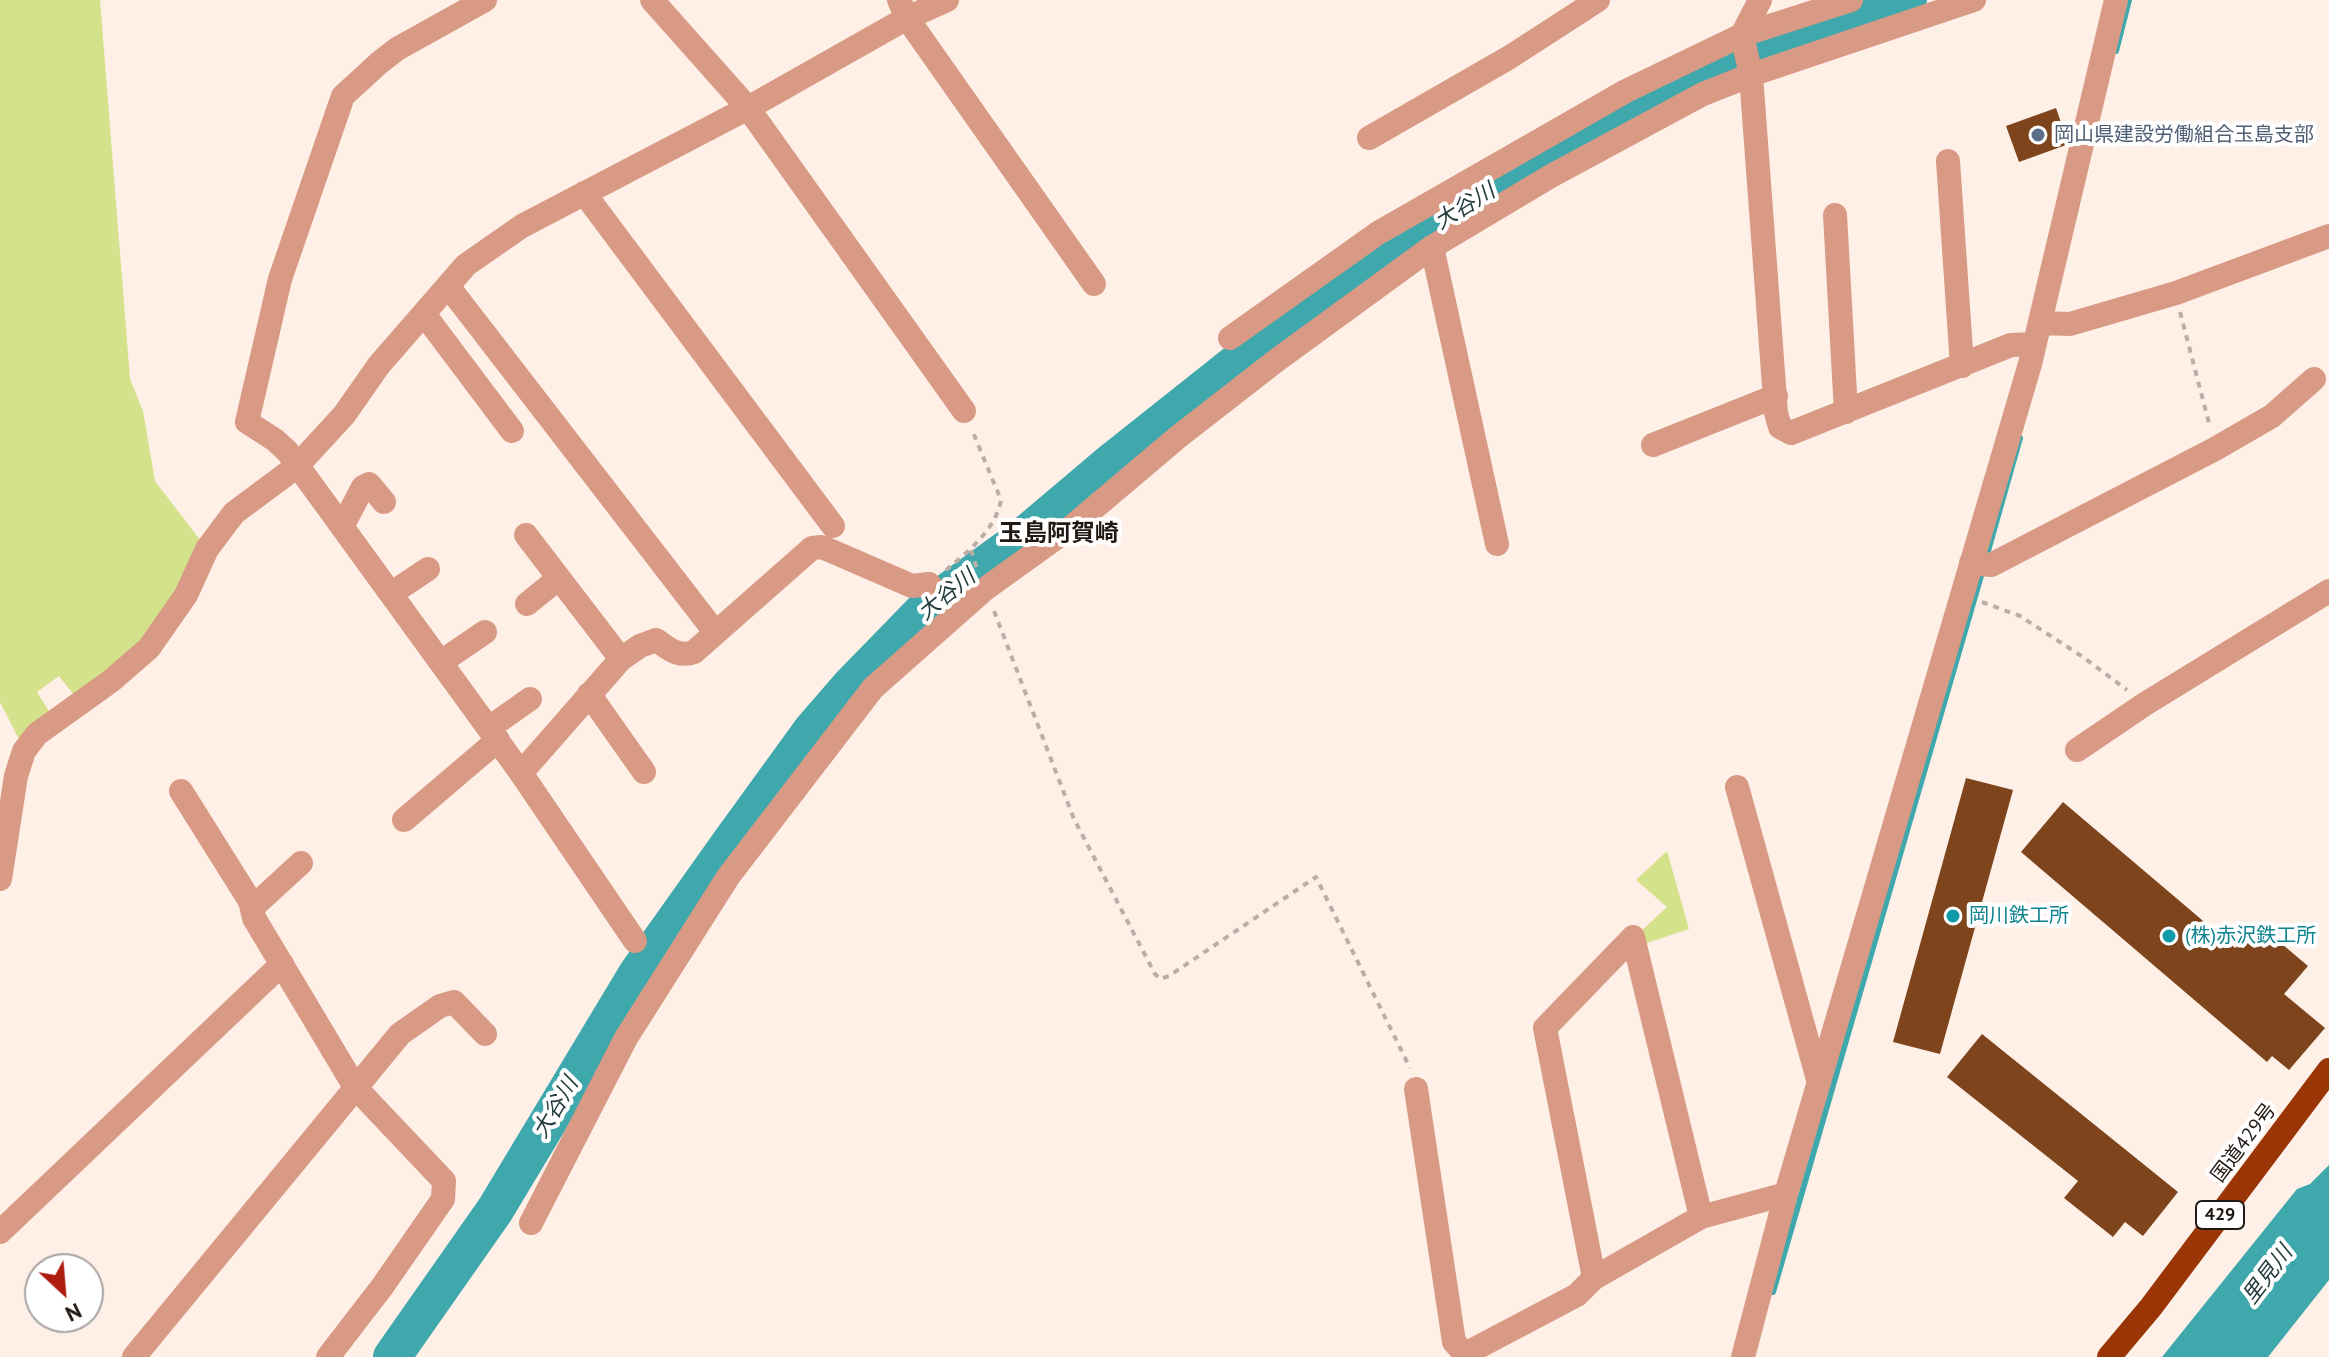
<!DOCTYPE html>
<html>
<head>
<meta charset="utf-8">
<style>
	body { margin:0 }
	#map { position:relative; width:2329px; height:1357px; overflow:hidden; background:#feefe7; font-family:"PT Sans",sans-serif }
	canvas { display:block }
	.north { position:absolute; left:24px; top:1253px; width:80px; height:80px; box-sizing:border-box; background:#fff; border:2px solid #a6a3a1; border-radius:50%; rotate:154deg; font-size:22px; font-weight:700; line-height:32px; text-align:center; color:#201813 }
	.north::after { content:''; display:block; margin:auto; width:28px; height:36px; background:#ad1d0f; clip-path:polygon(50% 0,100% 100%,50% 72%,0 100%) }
</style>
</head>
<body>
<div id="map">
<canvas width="2329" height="1357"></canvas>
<div class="north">N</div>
</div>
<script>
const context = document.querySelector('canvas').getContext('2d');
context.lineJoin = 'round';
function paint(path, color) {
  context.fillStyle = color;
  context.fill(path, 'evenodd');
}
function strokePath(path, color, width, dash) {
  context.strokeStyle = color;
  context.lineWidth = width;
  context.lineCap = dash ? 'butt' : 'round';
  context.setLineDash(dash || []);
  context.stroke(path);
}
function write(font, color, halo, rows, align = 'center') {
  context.font = font + ' "PT Sans","Noto Sans JP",sans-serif';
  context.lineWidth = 8;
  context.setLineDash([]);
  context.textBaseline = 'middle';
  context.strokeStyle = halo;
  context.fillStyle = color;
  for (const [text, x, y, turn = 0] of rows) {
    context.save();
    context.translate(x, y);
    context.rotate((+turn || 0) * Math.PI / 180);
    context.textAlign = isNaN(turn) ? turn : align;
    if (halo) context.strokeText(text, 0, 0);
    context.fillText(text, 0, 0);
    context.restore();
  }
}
paint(new Path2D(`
	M0,0h100l30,379 13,32 12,70 49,64 -45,82 -82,72 -18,-23 -22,16 15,24 -31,27 -21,-41z
	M1667,851l22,78 -45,15 -4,-12 27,-25 -31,-27z`), '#d4e28c');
paint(new Path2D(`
	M2329,1165v115l-61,77h-106l135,-168 13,-5z`), '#3ea8ad');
strokePath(new Path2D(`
	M2116,51l13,-51
	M1986,558l34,-120
	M1773,1292l210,-723`), '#3ea8ad', 6);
strokePath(new Path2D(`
	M392,1357l103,-147 142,-236 93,-131 82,-113 39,-45 76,-78 91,-66 91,-77 179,-142 201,-131 163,-92 96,-46 160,-53`), '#3ea8ad', 38);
paint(new Path2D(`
	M2056,108l11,32 -1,5 -47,17 -13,-36z
	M1966,778l47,12 -73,264 -47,-12z
	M2063,802l172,146 22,-25 51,43 -24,28 41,34 -36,42 -17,-14 -5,6 -246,-210z
	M1982,1034l196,158 -35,44 -18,-14 -12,15 -49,-39 14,-17 -131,-104z`), '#7e441c');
strokePath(new Path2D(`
	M2180,312l30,115
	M971,550l6,19
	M946,570c22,-18 50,-41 55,-70l-29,-70
	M1982,602l38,14 63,41 44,33
	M994,611l80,208 81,155 5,5 9,-3 147,-99 94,191`), '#bbaea7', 4, [6, 6]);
strokePath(new Path2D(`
	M485,0l-88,49 -18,14 -36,33 -63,183 -33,143 28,18 12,11 234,322 100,-114 19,-13 16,-6c12,8 22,18 38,12l118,-104 9,-1 8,3 83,36 17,-2 26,31
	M652,0l96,108 216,303
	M899,0l8,18 187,266
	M1760,0l-18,35 9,40 25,338 4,14 11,6 220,-88 24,-1
	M1369,138l141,-81 88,-57
	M1948,161l14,205
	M584,193l249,333
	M1835,215l11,197
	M1432,247l65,297
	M448,286l267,346
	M424,314l88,117
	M2041,323l29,1 106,-31 153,-57
	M1230,338l148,-105 248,-142 116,-56 109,-35
	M1653,445l123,-49
	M343,525l20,-38 6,-3 15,18
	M526,535l95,124
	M1971,563l20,2 224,-116 57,-33 42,-37
	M392,593l36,-24
	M527,604l32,-26
	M441,662l44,-30
	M589,694l55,78
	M489,728l41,-29
	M2077,750l68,-46 184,-113
	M521,773l114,168
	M1737,787l82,296
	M181,791l69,110 4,17 101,169 89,94 -1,18 -61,88 -54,70
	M404,820l94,-80
	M0,879l16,-103 8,-25 13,-17 74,-53 38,-33 37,-53 21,-46 27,-36 62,-46 48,-52 35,-50 87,-100 56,-39 226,-118 159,-90 40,-18
	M252,908l49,-45
	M1416,1089l38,253 11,12
	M531,1223l95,-185 102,-161 145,-189 112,-99 89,-64 104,-88 99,-77 155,-113 119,-71 152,-82 48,-19 223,-75
	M0,1232l282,-268
	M1594,1278l-49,-250 88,-91 68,280
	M134,1357l266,-323 40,-28 14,-4 31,32
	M1467,1357l-2,-3 112,-59 17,-17 107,-61 85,-23 244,-830 86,-364
	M1743,1357l43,-163`), '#d89a84', 24);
strokePath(new Path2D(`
	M2109,1357l42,-50 178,-237`), '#9a3605', 24);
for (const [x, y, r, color] of [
	[2038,135,8,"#5c6f8a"],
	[1953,916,8,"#0f9aa8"],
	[2169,936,8,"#0f9aa8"]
]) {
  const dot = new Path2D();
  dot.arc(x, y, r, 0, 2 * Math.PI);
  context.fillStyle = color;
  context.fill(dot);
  strokePath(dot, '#fff', 3);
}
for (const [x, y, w] of [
	[2220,1215,48]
]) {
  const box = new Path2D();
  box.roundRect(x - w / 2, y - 14, w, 28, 6);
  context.fillStyle = '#fff';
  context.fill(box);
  strokePath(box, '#201813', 2);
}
write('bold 18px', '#201813', null, [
	["429",2220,1215]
]);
write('20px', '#4e5e75', '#fff', [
	["岡山県建設労働組合玉島支部",2054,135]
], 'left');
write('20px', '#0d838f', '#fff', [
	["岡川鉄工所",1969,916],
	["(株)赤沢鉄工所",2185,936]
], 'left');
write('20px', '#201813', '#fff', [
	["国道429号",2244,1143,-53]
]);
write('italic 22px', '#243c3d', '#fff', [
	["大谷川",1465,207,-32],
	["大谷川",947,595,-39],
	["大谷川",556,1108,-59],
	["里見川",2268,1275,-53]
]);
write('bold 24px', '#201813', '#fff', [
	["玉島阿賀崎",1059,534]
]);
</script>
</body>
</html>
